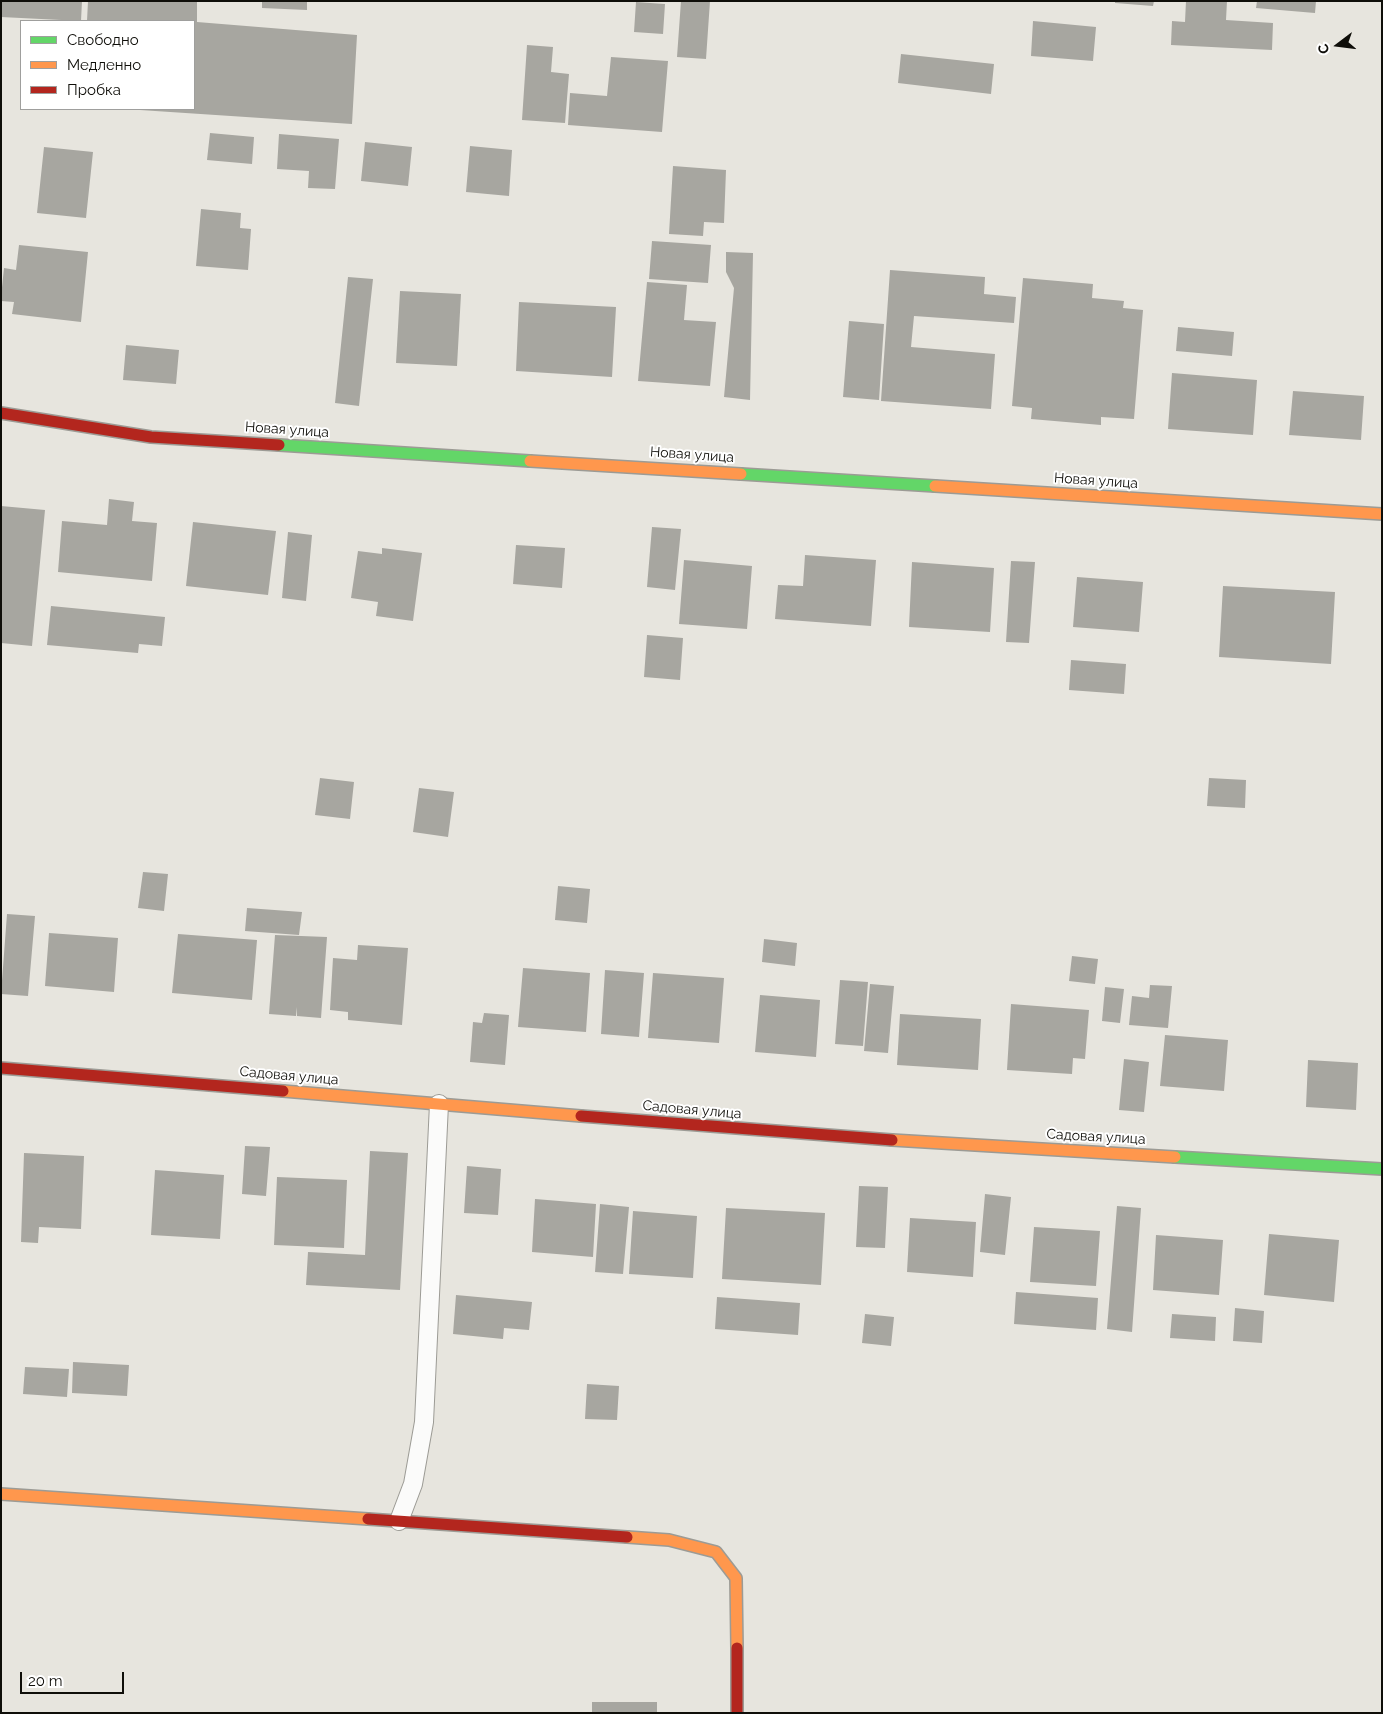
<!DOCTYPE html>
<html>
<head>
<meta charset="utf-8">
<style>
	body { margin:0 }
	#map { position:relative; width:1383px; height:1714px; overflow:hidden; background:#e7e5de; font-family:Raleway,sans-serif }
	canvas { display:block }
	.frame { position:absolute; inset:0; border:2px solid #0f0e09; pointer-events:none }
	.legend { position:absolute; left:20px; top:20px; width:175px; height:90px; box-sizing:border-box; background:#fff; border:1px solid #9f9f9d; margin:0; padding:6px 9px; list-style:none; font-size:15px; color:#0f0e09 }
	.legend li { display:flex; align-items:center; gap:10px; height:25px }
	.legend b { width:25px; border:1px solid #9f9f9d }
	.north { position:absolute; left:1313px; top:20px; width:50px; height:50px; -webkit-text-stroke:4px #fff; paint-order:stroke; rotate:255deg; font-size:14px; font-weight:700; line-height:20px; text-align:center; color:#0f0e09 }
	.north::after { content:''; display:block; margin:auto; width:18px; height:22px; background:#0f0e09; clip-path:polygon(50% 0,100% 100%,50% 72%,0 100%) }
	.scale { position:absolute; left:20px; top:1672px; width:104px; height:22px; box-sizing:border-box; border:2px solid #0f0e09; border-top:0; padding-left:6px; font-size:15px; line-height:18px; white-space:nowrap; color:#0f0e09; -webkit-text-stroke:4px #fff; paint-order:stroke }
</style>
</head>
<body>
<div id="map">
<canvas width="1383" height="1714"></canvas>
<div class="frame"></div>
<ul class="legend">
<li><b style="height:6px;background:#63d668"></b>Свободно</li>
<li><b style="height:6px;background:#ff974d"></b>Медленно</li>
<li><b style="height:6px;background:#b3261e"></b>Пробка</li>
</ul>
<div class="north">С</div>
<div class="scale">20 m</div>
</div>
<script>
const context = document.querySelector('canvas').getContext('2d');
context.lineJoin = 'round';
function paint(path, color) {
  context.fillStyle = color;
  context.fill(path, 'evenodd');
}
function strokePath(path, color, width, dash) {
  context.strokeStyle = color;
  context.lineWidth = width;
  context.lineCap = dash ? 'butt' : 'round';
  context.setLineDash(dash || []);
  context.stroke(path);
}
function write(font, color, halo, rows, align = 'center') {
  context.font = font + ' Raleway,sans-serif';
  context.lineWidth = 4;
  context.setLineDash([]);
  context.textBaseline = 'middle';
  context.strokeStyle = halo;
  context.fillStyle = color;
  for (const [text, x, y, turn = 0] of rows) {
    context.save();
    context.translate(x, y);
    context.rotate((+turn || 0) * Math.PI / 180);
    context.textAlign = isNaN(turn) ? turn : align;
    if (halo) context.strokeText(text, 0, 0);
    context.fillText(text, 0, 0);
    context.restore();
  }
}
paint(new Path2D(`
	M1,1h81l-1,20 -80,-4z
	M88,1h109v21l160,13 -5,89 -212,-14v-1h54v-88h-107z
	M262,1h45v9l-45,-2z
	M681,1h29l-4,58 -29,-2z
	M1115,1h39l-1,5 -38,-3z
	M1186,1h41l-1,19 47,3 -1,27 -101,-5 1,-24 13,1z
	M1257,1h59l-1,12 -59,-5z
	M636,2l29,2 -2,30 -29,-2z
	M1033,21l63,6 -3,34 -62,-5z
	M527,45l26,2 -2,25 18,2 -4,49 -43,-3z
	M901,54l93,10 -3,30 -93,-11z
	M611,57l57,4 -6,71 -94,-7 2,-32 37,3z
	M210,133l44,4 -2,27 -45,-4z
	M279,134l60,5 -4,50 -27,-1 1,-17 -32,-2z
	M365,142l47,5 -4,39 -47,-5z
	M470,146l42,4 -3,46 -43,-4z
	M44,147l49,5 -7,66 -49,-5z
	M673,166l53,4 -2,53 -20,-1 -1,14 -34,-2z
	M201,209l40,4 -1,15 11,1 -3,41 -52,-4z
	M652,241l59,4 -3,38 -59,-4z
	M19,245l69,7 -7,70 -69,-8 2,-12 -13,-1v-4l3,-29 12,2z
	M726,252l27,1 -3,147 -26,-3 10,-109 -8,-16z
	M890,270l95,7 -1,17 32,3 -2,26 -100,-7 -3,31 84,7 -4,55 -110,-8z
	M348,277l25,2 -14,127 -24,-3z
	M1023,278l70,6 -1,14 32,3 -1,7 20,2 -9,109 -33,-2v8l-70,-6 1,-11 -20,-2z
	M647,282l40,3 -3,35 32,2 -6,64 -72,-5z
	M400,291l61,3 -4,72 -61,-3z
	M519,302l97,5 -4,70 -96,-6z
	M849,321l35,3 -5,76 -36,-3z
	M1178,327l56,5 -2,24 -56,-5z
	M126,345l53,5 -3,34 -53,-4z
	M1172,373l85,7 -4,55 -85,-6z
	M1293,391l71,5 -3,44 -72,-5z
	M109,499l25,3 -2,19 25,2 -5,58 -94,-9 4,-51 45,4z
	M1,506l44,4 -13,136 -31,-3z
	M193,522l83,9 -8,64 -82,-9z
	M652,527l29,2 -6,61 -28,-3z
	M288,532l24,3 -6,66 -24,-3z
	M516,545l49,3 -3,40 -49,-4z
	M382,548l40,5 -9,68 -37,-5 2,-14 -27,-4 7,-47 24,3z
	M805,555l71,5 -5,66 -96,-7 3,-34 25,1z
	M684,560l68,6 -5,63 -68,-5z
	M1011,561l24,1 -6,81 -23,-1z
	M912,562l82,6 -4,64 -81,-5z
	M1077,577l66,5 -4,50 -66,-5z
	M1223,586l112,6 -4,72 -112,-7z
	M51,606l114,11 -3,29 -23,-2 -1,9 -91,-8z
	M647,635l36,3 -3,42 -36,-3z
	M1071,660l55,4 -2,30 -55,-4z
	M320,778l34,4 -4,37 -35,-4z
	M1209,778l37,2 -1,28 -38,-2z
	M419,788l35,4 -6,45 -35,-5z
	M143,872l25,2 -4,37 -26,-3z
	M558,886l32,3 -3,34 -32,-3z
	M247,908l55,4 -3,23 -54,-4z
	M7,914l28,2 -7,80 -27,-2z
	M49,933l69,5 -4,54 -69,-6z
	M178,934l79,6 -5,60 -80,-7z
	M275,935l52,2 -6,81 -24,-2v-9l-1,9 -27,-2z
	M764,939l33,4 -2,23 -33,-4z
	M358,945l50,3 -6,77 -54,-5v-8l-18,-2 3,-52 24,2z
	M1072,956l26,3 -3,25 -26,-3z
	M523,968l67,5 -4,59 -68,-5z
	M605,970l39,3 -5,64 -38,-3z
	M653,973l71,5 -5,65 -71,-5z
	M840,980l28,2 -5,64 -28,-2z
	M870,984l24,2 -6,67 -24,-2z
	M1150,985l22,1 -4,42 -39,-3 3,-29 17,2z
	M1105,987l19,2 -4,34 -18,-2z
	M760,995l60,5 -4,57 -61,-5z
	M1011,1004l78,6 -4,49 -12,-1 -1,16 -65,-4z
	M484,1013l25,2 -4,50 -35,-3 3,-40 9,1z
	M900,1014l81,5 -3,51 -81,-5z
	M1165,1035l63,5 -4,51 -64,-5z
	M1124,1059l25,3 -5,50 -25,-2z
	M1308,1060l50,3 -2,47 -50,-3z
	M245,1146l25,1 -4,49 -24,-2z
	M370,1151l38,2 -8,137 -94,-5 2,-33 57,3z
	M24,1153l60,3 -3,73 -42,-2 -1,16 -17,-1z
	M467,1166l34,3 -3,46 -34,-2z
	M155,1170l69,5 -4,64 -69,-4z
	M277,1177l70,3 -3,68 -70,-3z
	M859,1186l29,1 -3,61 -29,-1z
	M985,1194l26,3 -6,58 -25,-3z
	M535,1199l61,5 -3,53 -61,-5z
	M600,1204l29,3 -6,67 -28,-2z
	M1117,1206l24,2 -9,124 -25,-3z
	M726,1208l99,5 -4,72 -99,-6z
	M633,1211l64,5 -4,62 -64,-4z
	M910,1218l66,4 -3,55 -66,-5z
	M1034,1227l66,4 -4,55 -66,-4z
	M1269,1234l70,6 -5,62 -70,-7z
	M1156,1235l67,5 -4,55 -66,-5z
	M1016,1292l82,6 -2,32 -82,-6z
	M456,1295l76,7 -3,28 -25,-2 -1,11 -50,-5z
	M717,1297l83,6 -2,32 -83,-6z
	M1235,1308l29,3 -2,32 -29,-2z
	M865,1314l29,3 -3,29 -29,-3z
	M1172,1314l44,3 -1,24 -45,-3z
	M73,1362l56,3 -2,31 -55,-3z
	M25,1367l44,2 -2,28 -44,-3z
	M587,1384l32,2 -2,34 -32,-1z
	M592,1702h65v11h-65z`), '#a7a6a0');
const lane = new Path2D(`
	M399,1521l14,-37 11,-62 15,-318`);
const fast = new Path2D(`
	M279,445l251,16
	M741,474l194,12
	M1175,1157l207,12`);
const slow = new Path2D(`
	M530,461l211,13
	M935,486l447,28
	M283,1091l298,25
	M892,1140l283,17
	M1,1494l367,25
	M627,1537l42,3 47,12 20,26 1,70`);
const jam = new Path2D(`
	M1,413l150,24 128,8
	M1,1068l282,23
	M581,1116l311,24
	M368,1519l259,18
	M737,1648v65`);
strokePath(lane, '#9c9b95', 20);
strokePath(fast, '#9c9b95', 14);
strokePath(slow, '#9c9b95', 14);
strokePath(jam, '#9c9b95', 14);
strokePath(lane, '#fbfbfa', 18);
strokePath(fast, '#63d668', 11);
strokePath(slow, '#ff974d', 11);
strokePath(jam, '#b3261e', 11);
write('14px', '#0f0e09', '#fff', [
	["Новая улица",287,430,4],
	["Новая улица",692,455,4],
	["Новая улица",1096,481,4],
	["Садовая улица",289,1076,5],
	["Садовая улица",692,1110,5],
	["Садовая улица",1096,1137,3]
]);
</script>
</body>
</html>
